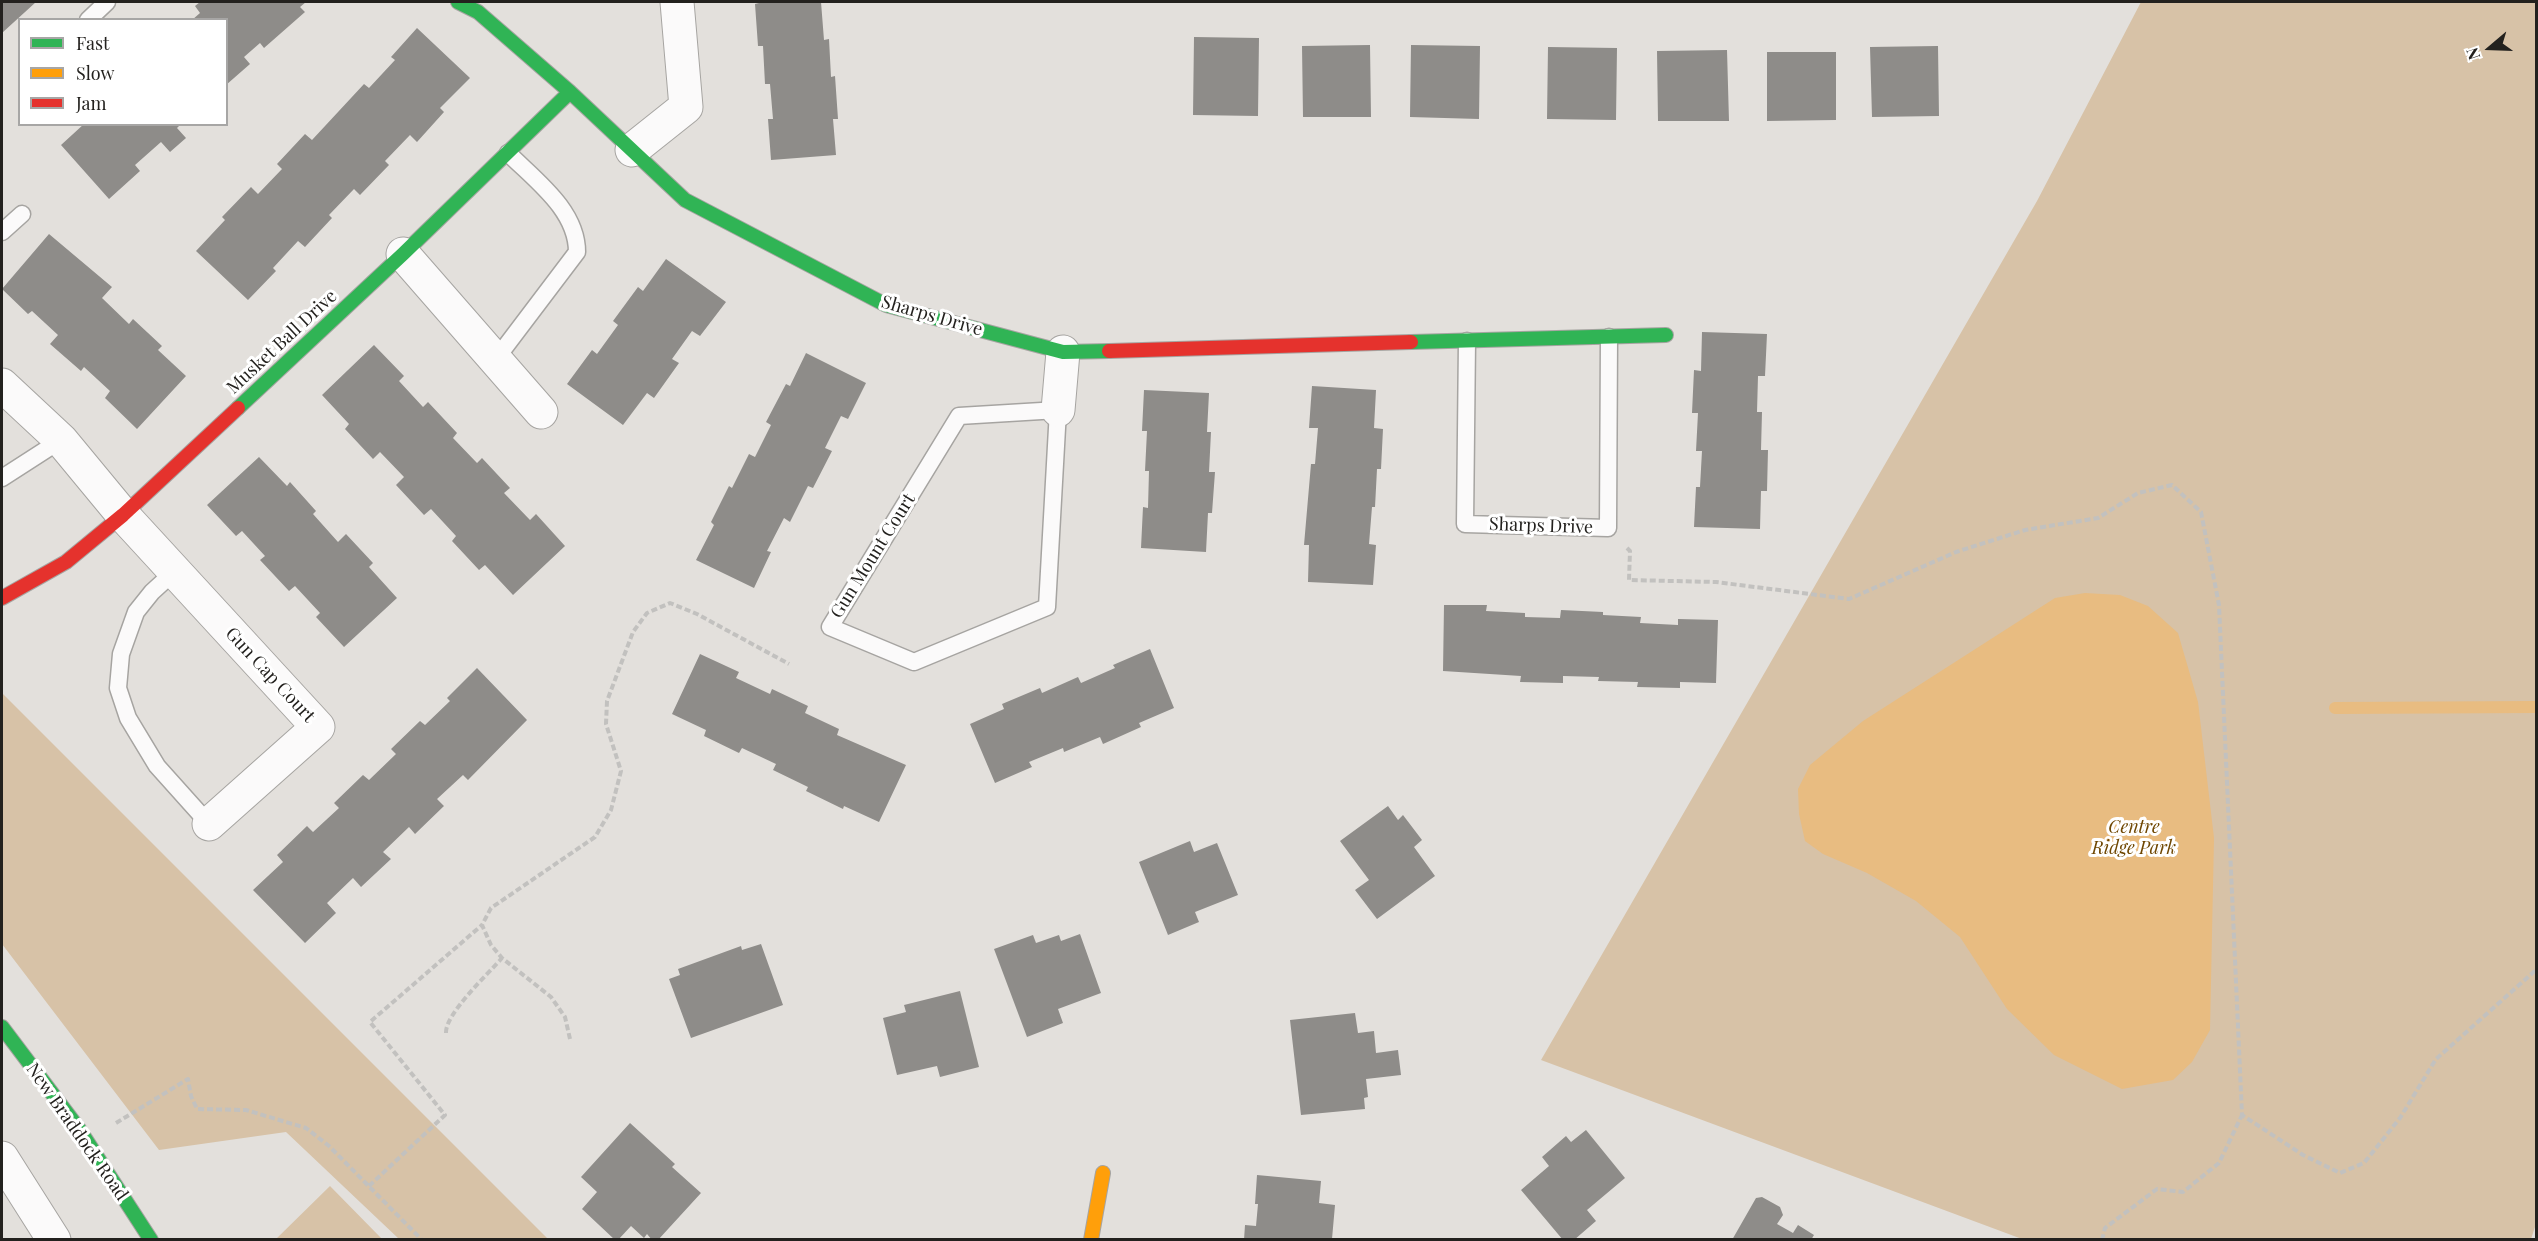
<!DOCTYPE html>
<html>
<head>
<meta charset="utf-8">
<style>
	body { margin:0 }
	#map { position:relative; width:2538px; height:1241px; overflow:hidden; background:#e3e0dc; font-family:"Playfair Display",serif }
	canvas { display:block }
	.frame { position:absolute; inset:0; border:3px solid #23211e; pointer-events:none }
	.legend { position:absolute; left:18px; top:18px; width:210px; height:108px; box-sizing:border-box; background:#fff; border:2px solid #a7a6a5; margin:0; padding:8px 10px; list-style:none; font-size:18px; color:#23211e }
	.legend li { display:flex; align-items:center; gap:12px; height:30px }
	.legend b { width:30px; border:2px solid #a7a6a5 }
	.north { position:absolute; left:2460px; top:18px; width:60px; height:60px; -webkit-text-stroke:4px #fff; paint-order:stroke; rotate:251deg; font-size:16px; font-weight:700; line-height:24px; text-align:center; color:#23211e }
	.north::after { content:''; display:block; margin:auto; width:21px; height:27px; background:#23211e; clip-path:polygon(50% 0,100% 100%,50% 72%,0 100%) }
</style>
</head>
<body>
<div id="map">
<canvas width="2538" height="1241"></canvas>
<div class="frame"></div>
<ul class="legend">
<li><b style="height:8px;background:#30b455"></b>Fast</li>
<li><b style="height:8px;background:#ff9f0a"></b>Slow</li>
<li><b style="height:8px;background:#e5322d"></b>Jam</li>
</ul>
<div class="north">N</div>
</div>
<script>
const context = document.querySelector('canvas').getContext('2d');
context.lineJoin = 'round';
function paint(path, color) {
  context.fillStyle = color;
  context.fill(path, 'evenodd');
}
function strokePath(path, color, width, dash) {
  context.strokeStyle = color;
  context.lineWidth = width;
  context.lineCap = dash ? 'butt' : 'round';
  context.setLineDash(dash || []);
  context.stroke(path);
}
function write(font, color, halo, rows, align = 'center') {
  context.font = font + ' "Playfair Display",serif';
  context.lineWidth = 6;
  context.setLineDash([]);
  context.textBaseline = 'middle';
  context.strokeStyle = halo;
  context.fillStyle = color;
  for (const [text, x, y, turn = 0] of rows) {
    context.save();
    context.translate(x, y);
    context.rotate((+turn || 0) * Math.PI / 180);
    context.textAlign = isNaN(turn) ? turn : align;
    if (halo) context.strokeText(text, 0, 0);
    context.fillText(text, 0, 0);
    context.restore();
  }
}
paint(new Path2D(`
	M2141,2h395v1222l-5,15h-509l-481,-179 496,-859z
	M2,693l546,546h-149l-113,-107 -127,18 -157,-206z
	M330,1186l52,53h-106z`), '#d7c2a7');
paint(new Path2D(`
	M2085,593l35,2 28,11 30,27 20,69 16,136 -4,192 -18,32 -19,18 -51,9 -68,-34 -47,-46 -47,-72 -44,-36 -49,-28 -44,-19 -18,-13 -6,-27 -1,-25 12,-24 53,-44 192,-123z`), '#e8bc81');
strokePath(new Path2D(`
	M2335,708l201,-1`), '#e8bc81', 12);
paint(new Path2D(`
	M2,2h34l-34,31z
	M200,2h106l-6,5 5,5 -41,36 -4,-5 -16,14 6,7 -24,21v-65h-34l8,-7 -5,-7z
	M763,2h58l3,38 5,-1 2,38 4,-1 3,43h-5l3,36 -65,5 -3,-41h5l-3,-35h-5l-2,-38h-5l-3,-42z
	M417,28l53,50 -30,30 4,4 -27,30 -7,-7 -25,26 4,4 -29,30 -6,-6 -25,26 3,3 -27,29 -7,-6 -25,27 3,3 -28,29 -52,-49 29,-31 -3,-3 29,-30 7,7 24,-25 -5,-5 28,-30 7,6 52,-56 5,4 26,-28 -4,-3z
	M1194,37l65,1 -1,78 -65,-1z
	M1370,45l1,72h-68l-1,-71z
	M1411,45l69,1 -1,73 -69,-2z
	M1938,46l1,70 -67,1 -2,-70z
	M1548,47l69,1 -1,72 -69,-1z
	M1727,50l2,71h-71l-1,-70z
	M1767,52h69v68l-69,1z
	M84,124h97l-4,4 9,10 -16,14 -9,-10 -26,23 5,6 -31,28 -48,-54z
	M49,234l63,53 -10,11 27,26 4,-5 29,27 -4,4 28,26 -49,53 -32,-31 5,-7 -26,-24 -3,4 -31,-27 8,-9 -26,-24 -4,3 -26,-25z
	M666,259l60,43 -26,34 -8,-5 -20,28 7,4 -25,35 -7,-5 -24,32 -56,-41 25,-34 5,4 21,-29 -5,-4 25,-34 5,4z
	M1702,332l65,2 -2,42h-7l-1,36h5l-1,38h7l-1,41h-6l-1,38 -66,-2 2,-40h4l2,-36h-6l2,-38h-6l2,-43 7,1z
	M374,345l30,31 -5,5 24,26 5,-5 29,31 -4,5 24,25 5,-5 28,30 -6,5 26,27 6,-6 29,32 -52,49 -28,-30 -6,5 -27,-29 4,-5 -25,-27 -7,6 -28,-30 8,-8 -24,-25 -7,7 -28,-30 4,-5 -27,-29z
	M806,353l60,30 -18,36 -7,-3 -16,32 7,3 -19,37 -5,-2 -18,36 -6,-4 -17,33 4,1 -17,36 -58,-28 18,-35 -3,-3 18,-36 3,2 17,-34 6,3 16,-32 -5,-3 20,-38 4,2z
	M1312,386l64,4 -2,38 9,1 -2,40h-4l-2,38h-3l-3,37 7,1 -3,40 -65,-3 1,-37h-5l7,-81h4l3,-36h-9z
	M1144,390l65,3 -2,39h4l-2,40h6l-3,41h-4l-2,39 -65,-4 2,-41 5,1 1,-37h-4l2,-40h-5z
	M259,457l28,29 3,-4 26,29 -3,3 25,28 8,-8 27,29 -4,4 28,31 -53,49 -28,-30 4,-4 -25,-27 -6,5 -29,-31 5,-4 -23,-25 -6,5 -29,-31z
	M1444,605h43l-1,6 39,2v4l35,1 1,-8 42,2v3l38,2 -1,6 38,2v-6l40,1 -2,63 -36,-1v6l-43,-1 1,-5 -40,-1 1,-4 -36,-1v7l-43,-1 1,-6 -78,-5z
	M1150,649l24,59 -35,15 2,4 -38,17 -3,-7 -36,15 -1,-4 -34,14 3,5 -37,16 -25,-59 34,-15 -2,-5 38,-16 2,5 36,-16 3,6 34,-15 -2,-3z
	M700,654l39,18 -3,6 34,16 2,-5 36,17 -3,7 34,16 -2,6 69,30 -27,57 -35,-16 -1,3 -37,-18 2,-4 -35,-17 3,-6 -34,-16 -3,5 -35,-17 2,-6 -34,-16z
	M477,668l50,52 -59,60 -5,-5 -26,24 7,7 -29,28 -6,-7 -26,25 8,7 -30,28 -8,-9 -26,25 9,10 -31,30 -52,-53 30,-28 -6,-7 30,-29 6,6 26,-24 -5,-5 29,-28 6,5 27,-26 -5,-5 29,-28 5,4 25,-24 -3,-3z
	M1388,806l10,14 5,-5 19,25 -8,7 21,29 -58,43 -22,-29 14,-10 -29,-39z
	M1190,841l4,11 23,-9 21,52 -43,17 4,10 -31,13 -29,-73z
	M1080,934l21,59 -43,16 5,14 -36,14 -33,-88 39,-14 3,8 23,-8 2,6z
	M761,944l22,61 -92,33 -22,-59 11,-4 -2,-6 63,-23 1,4z
	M960,991l19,76 -39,10 -3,-11 -40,9 -14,-57 23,-6 -2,-7z
	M1355,1013l3,20 16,-2 2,22 22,-3 3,25 -35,4 2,18 -4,1 1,11 -64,6 -11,-95z
	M630,1123l45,41 -3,3 29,26 -43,47h-6l-5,-6 -3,4 -13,-12 -13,14h-3l-33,-31 15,-17 -16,-15z
	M1586,1130l39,48 -38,32 9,11 -22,19h-11l-42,-50 28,-24 -7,-9 24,-21 5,6z
	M1257,1175l64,6 -2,22 16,2 -3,34 -88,1 1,-15 11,1 2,-22h-3z
	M1762,1197l18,10 3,8 -6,9 16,9 5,-8 16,10 -3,5h-79l24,-42z`), '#8e8c89');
const lane = new Path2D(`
	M88,20l19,-18
	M2,232l20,-18
	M1467,341l-2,183 143,4 1,-191
	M496,359l81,-107c0,-42 -42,-72 -69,-99
	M1058,410l-11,197 -133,55 -84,-35 129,-211z
	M2,478l59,-38
	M175,571l-23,21 -16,20 -15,42 -3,34 10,30 29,48 52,58`);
const street = new Path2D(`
	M632,150l54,-43 -9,-105
	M403,254l138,158
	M2,385l59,55 62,75 195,212 -109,97
	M1058,410l5,-58
	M2,1158l52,82`);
const fast = new Path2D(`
	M458,2l20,10 92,80 115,108 201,105 177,47 46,-1
	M1411,342l255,-7
	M238,408l165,-154 167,-162
	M2,1027l77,102 72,111`);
const slow = new Path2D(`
	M1091,1240l12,-67`);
const jam = new Path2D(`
	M1109,351l302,-9
	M2,598l64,-36 57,-47 115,-107`);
strokePath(lane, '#a6a4a1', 19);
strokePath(street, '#a6a4a1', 35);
strokePath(fast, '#a6a4a1', 16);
strokePath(slow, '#a6a4a1', 16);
strokePath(jam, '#a6a4a1', 16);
strokePath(new Path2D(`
	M1627,548l3,3 -1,29 87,2 133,17 107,-47 69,-22 73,-12 40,-25 34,-8 29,27 18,93 23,510 61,40 37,18 24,-10 36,-45 36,-59 100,-89
	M446,1033c-1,-19 42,-59 56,-75
	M570,1039l-5,-22 -14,-20 -49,-39 -11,-13 -9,-20 9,-17 104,-71 16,-27 10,-39 -15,-47 1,-23 26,-69 14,-19 23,-10 27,11 92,50
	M116,1123l72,-44 3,17 6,13 49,1 60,18 23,18 93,94
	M369,1186l76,-71 -75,-93 112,-97
	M2102,1240l3,-12 52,-39 26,3 36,-29 23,-48`), '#c2c1bf', 4, [6, 3]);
strokePath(lane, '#fbfafa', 16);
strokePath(street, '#fbfafa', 33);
strokePath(fast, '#30b455', 14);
strokePath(slow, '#ff9f0a', 14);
strokePath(jam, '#e5322d', 14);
write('18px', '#23211e', '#fff', [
	["Sharps Drive",932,316,16],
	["Musket Ball Drive",282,342,-43],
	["Sharps Drive",1541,526,2],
	["Gun Mount Court",873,556,-58],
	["Gun Cap Court",270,675,47],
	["New Braddock Road",77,1132,55]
]);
write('italic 18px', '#6f4702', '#fff', [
	["Centre",2134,827],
	["Ridge Park",2134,848]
]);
</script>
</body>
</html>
